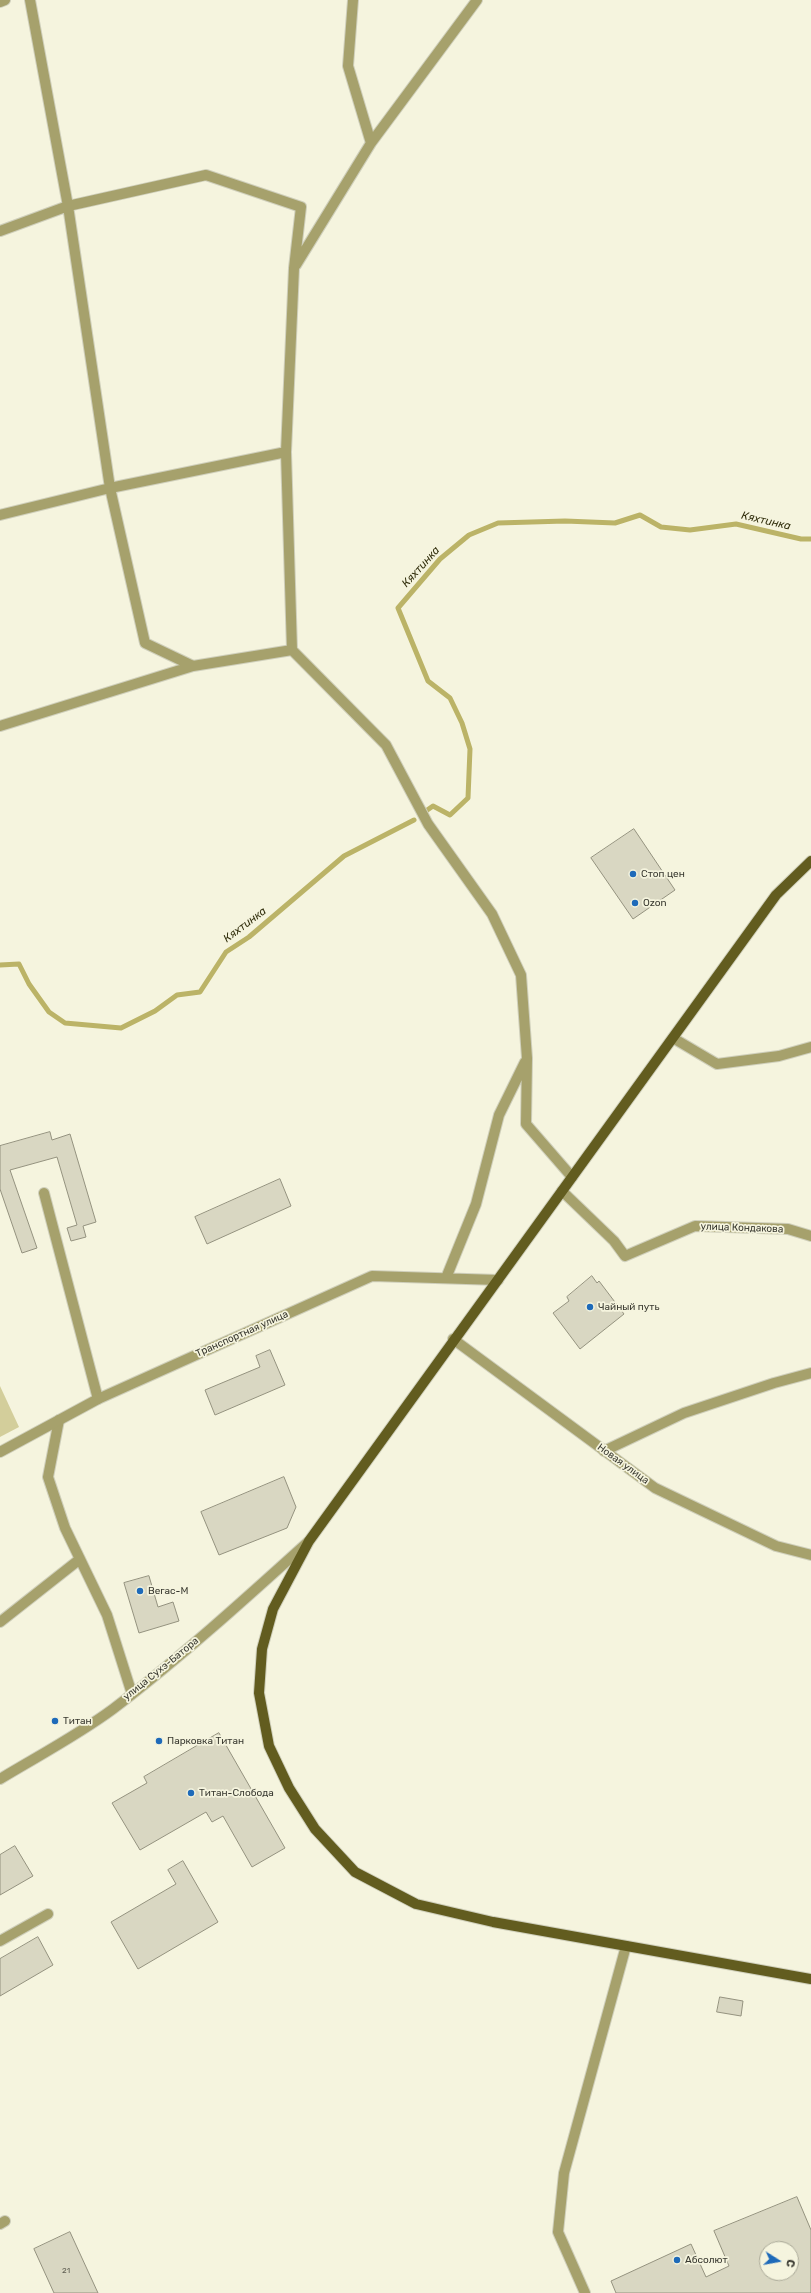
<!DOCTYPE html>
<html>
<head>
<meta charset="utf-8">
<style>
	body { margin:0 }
	#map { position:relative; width:811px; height:2293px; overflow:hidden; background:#f5f4de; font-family:Rubik,sans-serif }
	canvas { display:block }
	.north { position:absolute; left:759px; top:2241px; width:40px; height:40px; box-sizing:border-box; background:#f5f4de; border:1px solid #aaa998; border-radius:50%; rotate:101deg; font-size:11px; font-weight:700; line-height:16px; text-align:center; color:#393930 }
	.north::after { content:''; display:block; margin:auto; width:14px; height:18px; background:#1e6ab9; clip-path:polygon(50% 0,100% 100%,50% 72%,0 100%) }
</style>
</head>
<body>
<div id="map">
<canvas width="811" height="2293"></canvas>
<div class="north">С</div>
</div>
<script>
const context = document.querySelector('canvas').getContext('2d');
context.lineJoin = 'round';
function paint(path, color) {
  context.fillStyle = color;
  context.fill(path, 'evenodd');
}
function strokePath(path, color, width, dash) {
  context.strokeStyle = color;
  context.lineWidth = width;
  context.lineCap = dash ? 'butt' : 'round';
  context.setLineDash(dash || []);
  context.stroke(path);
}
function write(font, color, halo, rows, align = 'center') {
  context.font = font + ' Rubik,sans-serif';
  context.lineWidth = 3.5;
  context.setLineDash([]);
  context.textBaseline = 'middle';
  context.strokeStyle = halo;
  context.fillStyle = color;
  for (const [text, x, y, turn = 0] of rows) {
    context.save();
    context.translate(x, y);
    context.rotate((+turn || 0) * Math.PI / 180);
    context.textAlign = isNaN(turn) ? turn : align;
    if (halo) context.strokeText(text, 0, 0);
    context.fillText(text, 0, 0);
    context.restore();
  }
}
paint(new Path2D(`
	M0,1386l19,41 -19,10z`), '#d3ce9b');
strokePath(new Path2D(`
	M423,813l10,-7 17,9 18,-17 2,-49 -8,-26 -12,-25 -22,-17 -30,-73 42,-49 29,-24 29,-12 67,-2 50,2 25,-8 21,12 29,3 46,-6 65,15h10
	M0,965l19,-1 10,20 20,28 16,11 56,5 34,-17 22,-16 23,-3 26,-40 23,-15 95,-81 70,-36`), '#bbb367', 5);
const building = new Path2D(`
	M634,829l41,61 -42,29 -42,-61z
	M50,1132l2,8 18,-6 26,88 -13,4 3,11 -15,4 -4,-13 10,-3 -20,-68 -47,13 27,78 -15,5 -22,-64v-43z
	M280,1179l11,27 -84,38 -12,-27z
	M592,1276l5,7 2,-2 25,33 -44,35 -27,-36 16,-12 -2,-4z
	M270,1350l15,35 -70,30 -10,-25 55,-23 -4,-11z
	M284,1477l12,30 -9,21 -68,27 -18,-43z
	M149,1576l9,31 15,-5 6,19 -40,12 -15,-50z
	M219,1733l66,115 -33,19 -29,-51 -11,6 -6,-10 -66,38 -28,-47 35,-20 -3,-6z
	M15,1846l18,30 -33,19v-40z
	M183,1861l35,61 -80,47 -27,-47 65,-38 -8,-14z
	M38,1937l15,28 -53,31v-37z
	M720,1997l23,4 -2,15 -24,-4z
	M797,2197l14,33v63h-195l-5,-12 80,-37 15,33 23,-11 -15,-35zM767,2249h24v24h-24z
	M70,2232l28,61h-44l-20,-44z`);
paint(building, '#d9d7c2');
strokePath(building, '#94927f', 1);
const lane = new Path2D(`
	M673,1038l44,26 62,-8 32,-9
	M562,1191l52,50 11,15 70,-30 93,3 23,7
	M44,1193l54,206
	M59,1420l-11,57 17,51 42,87 25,79
	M604,1451l80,-38 90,-30 37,-10
	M0,1622l80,-63
	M0,1941l48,-27
	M0,2224l5,-3
	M585,2293l-27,-61 6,-59 62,-227`);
const street = new Path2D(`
	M30,0l38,206 42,282 35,155 48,23
	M353,0l-5,66 23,77
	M0,2l5,-2
	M0,231l68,-25 138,-31 95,32 -7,61 -8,184 6,198 94,95 42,79 64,90 29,61 6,83 -1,66 46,53
	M296,265l75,-122 106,-143
	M0,515l110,-27 176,-36
	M0,726l193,-60 99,-16
	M446,1278l30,-74 23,-89 26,-53
	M453,1339l202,149 121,58 35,9
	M0,1452l98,-53 274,-123 126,4
	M0,1779c38,-23 78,-44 113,-70 68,-52 132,-110 195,-167`);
const primary = new Path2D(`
	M811,861l-35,34 -467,646 -36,68 -11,40 -3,44 10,53 20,42 26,41 40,43 61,32 77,18 318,57`);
strokePath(lane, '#cfcfbb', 12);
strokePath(street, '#cfcfbb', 12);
strokePath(primary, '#cfcfbb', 12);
strokePath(lane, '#a6a16c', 10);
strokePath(street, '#a6a16c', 10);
strokePath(primary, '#625c1f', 10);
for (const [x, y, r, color] of [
	[633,874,4,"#1e6ab9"],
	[635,903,4,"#1e6ab9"],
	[590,1307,4,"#1e6ab9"],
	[140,1591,4,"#1e6ab9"],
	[55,1721,4,"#1e6ab9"],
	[159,1741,4,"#1e6ab9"],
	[191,1793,4,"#1e6ab9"],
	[677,2260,4,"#1e6ab9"]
]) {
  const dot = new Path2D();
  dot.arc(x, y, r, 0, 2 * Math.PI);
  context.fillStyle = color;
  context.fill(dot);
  strokePath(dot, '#f5f4de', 1.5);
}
write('8px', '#616054', null, [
	["21",66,2271]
]);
write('10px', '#393930', '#f5f4de', [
	["Стоп цен",641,874],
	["Ozon",643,903],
	["Чайный путь",598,1307],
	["Вегас-М",148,1591],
	["Титан",63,1721],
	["Парковка Титан",167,1741],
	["Титан-Слобода",199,1793],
	["Абсолют",685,2260]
], 'left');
write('10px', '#393930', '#f5f4de', [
	["улица Кондакова",742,1228,2],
	["Транспортная улица",242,1334,-24],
	["Новая улица",623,1464,36],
	["улица Сухэ-Батора",161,1669,-39]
]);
write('italic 11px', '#322f0d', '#f5f4de', [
	["Кяхтинка",766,521,13],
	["Кяхтинка",421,567,-48],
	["Кяхтинка",245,925,-37]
]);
</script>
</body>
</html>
